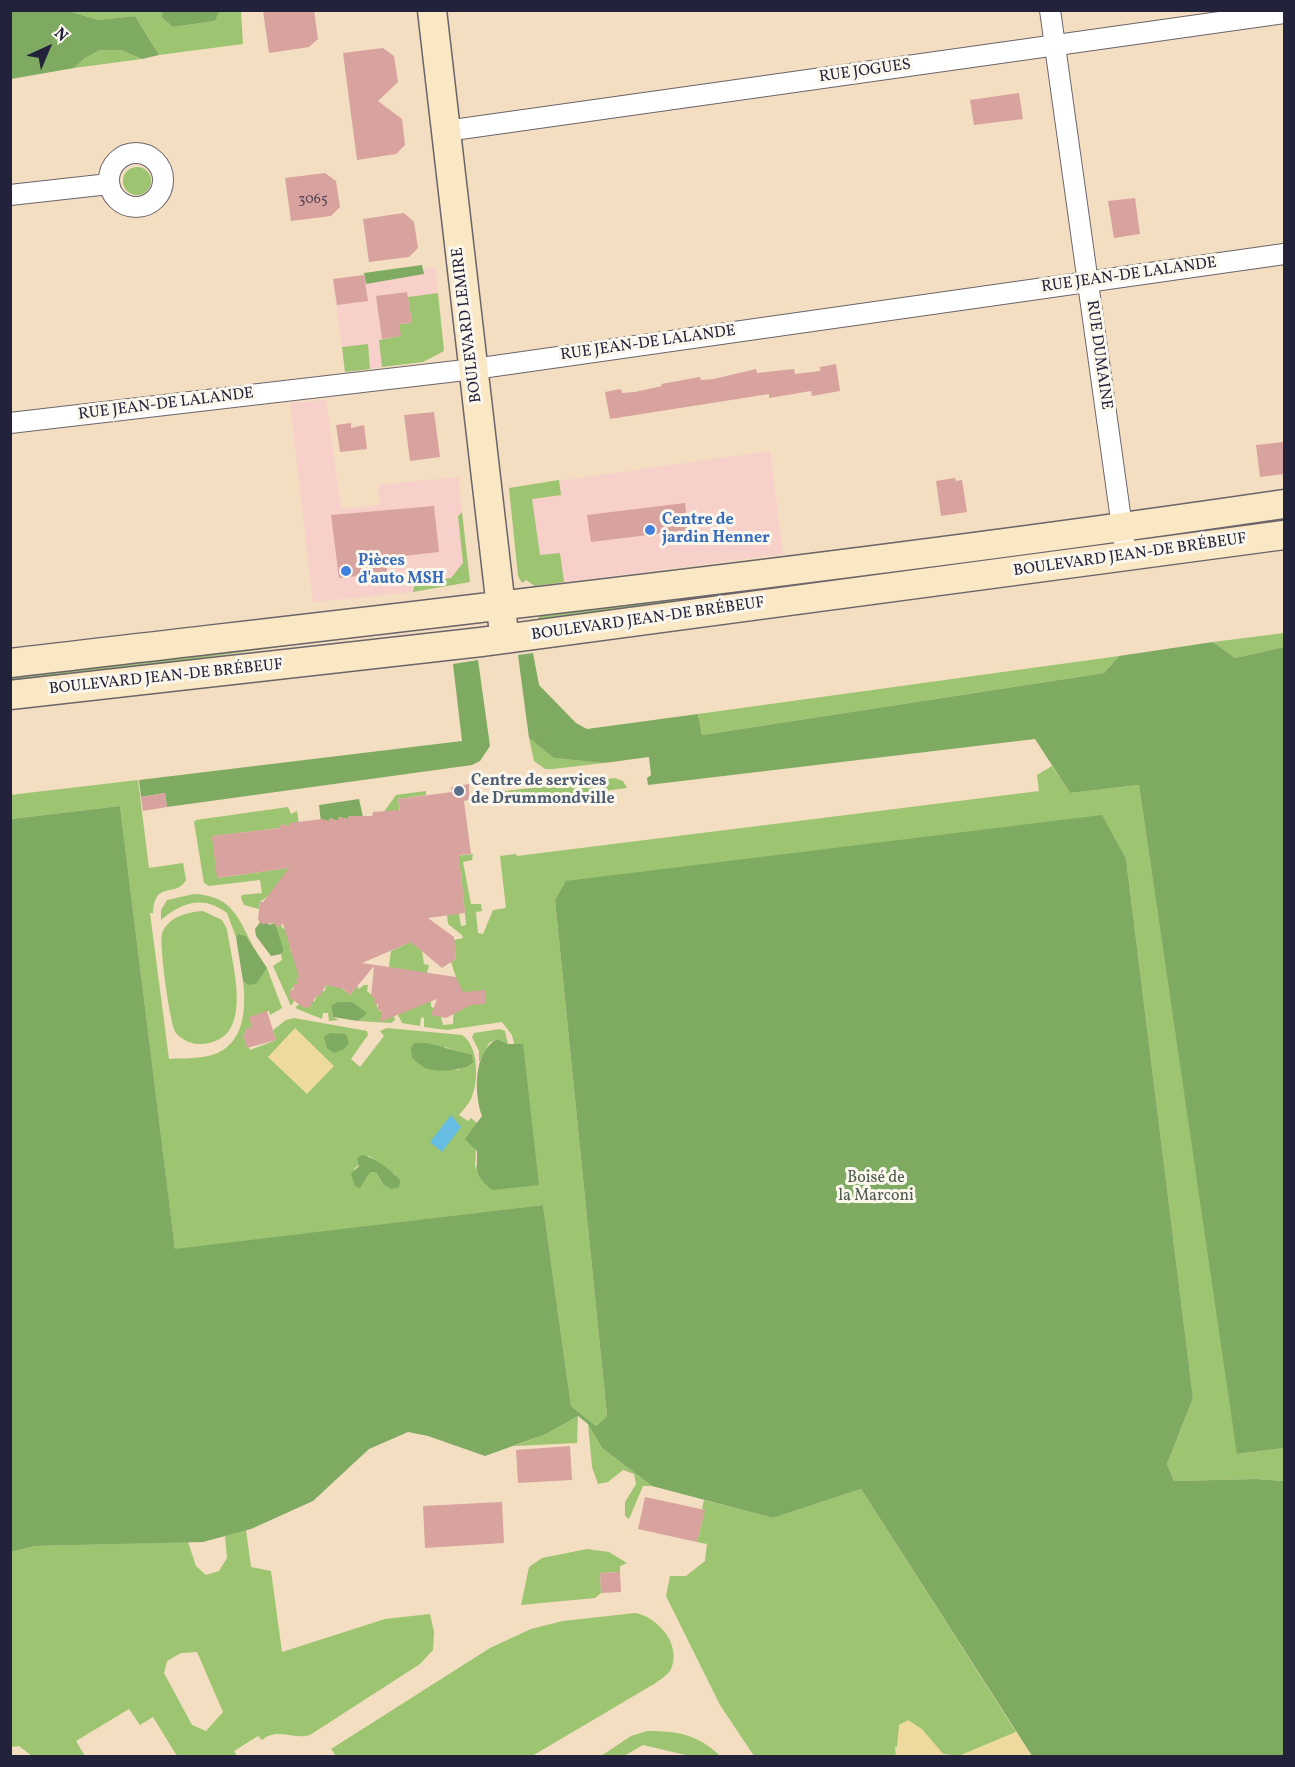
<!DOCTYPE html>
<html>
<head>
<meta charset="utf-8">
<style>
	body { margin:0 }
	#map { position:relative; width:1295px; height:1767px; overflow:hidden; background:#f3dec1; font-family:Vollkorn,serif }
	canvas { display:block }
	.frame { position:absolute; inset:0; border:12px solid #22223b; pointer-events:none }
	.north { position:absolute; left:18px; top:18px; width:60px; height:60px; -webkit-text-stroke:4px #fbf7ec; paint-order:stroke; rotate:44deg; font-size:16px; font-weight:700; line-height:24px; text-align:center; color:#22223b }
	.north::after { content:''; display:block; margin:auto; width:21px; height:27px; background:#22223b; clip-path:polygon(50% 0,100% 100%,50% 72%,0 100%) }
</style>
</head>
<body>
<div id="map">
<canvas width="1295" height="1767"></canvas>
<div class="frame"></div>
<div class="north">N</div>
</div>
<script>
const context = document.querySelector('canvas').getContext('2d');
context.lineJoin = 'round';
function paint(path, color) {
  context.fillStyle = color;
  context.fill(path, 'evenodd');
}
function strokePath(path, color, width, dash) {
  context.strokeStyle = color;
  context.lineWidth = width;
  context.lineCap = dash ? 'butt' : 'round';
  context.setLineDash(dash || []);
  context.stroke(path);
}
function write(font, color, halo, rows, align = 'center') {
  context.font = font + ' Vollkorn,serif';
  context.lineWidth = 6;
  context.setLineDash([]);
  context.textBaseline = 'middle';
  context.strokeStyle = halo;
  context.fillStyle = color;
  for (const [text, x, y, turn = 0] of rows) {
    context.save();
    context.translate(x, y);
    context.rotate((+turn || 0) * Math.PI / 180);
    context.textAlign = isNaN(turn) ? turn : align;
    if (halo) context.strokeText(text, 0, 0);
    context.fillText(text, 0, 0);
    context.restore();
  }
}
paint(new Path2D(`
	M435,267l9,84 -21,11 -78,10 -12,-93z
	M326,400l15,109 39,-4 -2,-20 80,-8 12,105 -57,10 -100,10 -23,-199z
	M770,451l13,103 -248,32 -9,-6 -4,3 -2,-4 -11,-91z`), '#f7d0ca');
paint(new Path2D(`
	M69,11h94l-2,6 12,10 42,-6 5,-10h21l2,33 -84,11 -24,-39 -37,4z
	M100,50h21l21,9 -68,9 11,-10z
	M123 181a14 14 0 1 1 28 0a14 14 0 1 1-28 0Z
	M438,293l6,58 -21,11 -41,5 -3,-27 21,-4 -1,-12 13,-1 -4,-26z
	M368,344l2,25 -25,3 -3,-25z
	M559,480l2,15 -29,4 8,56 20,-2 4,29 -29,4 -9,-6 -4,3 -4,-7 -9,-88z
	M462,512l8,70 -57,10 2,-9 36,-5 12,-15 -5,-47z
	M1101,541l4,3 -1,4 -563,74 -3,-3 3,-6z
	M1284,633v14l-49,11 -22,-16z
	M286,642v4l-275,39 -1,-11z
	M1119,656l-15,17 -402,62 -4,-21z
	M529,738l26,20 49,5 -51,6h-8l-11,-8z
	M1052,766l18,27 69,-8 99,669 46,-6v33l-28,-2 -82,2 -7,-17 26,-66 -67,-539 -560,23 -11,18 52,516 -11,10 -25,-20 -28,-201 -368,45 -55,-444 -109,13 -1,-24 128,-15 11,88 34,-5 3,17c-11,19 -31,-1 -33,33h-3l19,146c11,-1 22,0 33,-2 41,-5 45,-43 41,-76l5,4 19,-17 15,40 -12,7 -1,-4 -19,6 2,10 -6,2v4l-3,1 7,16 26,-10 -3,-10 13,-10 8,-2 73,13 1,4 -17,24 9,8 24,-31 -4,-5 7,-3 75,7c17,11 17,47 9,64 -3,6 -8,11 -12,16l9,6 3,-3 6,5 -2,47 48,-126h-9l-2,-9 -10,-13 -55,8 -23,-3v-9l-3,-1 -1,9 -18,-3 -4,-8 -3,-43 -6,-5 2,-16 20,-9 11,9 2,13 5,1 -2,8 3,1 1,32 10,11 2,8 10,-1 3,-47 -5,-15 5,-3 -2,-19 9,-2 -1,-3 -14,-11 -1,-9 12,-2 2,13 5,-1 -5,-52 -4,-1 -2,-16 18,-2 -1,6 -9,2 8,42h10l1,7 -6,1 2,21 5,1 10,-24 13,-2 -6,-52 16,-2 1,2 522,-65 -2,-16zM445,1047l27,9 -13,14 -32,-1zM369,1156l27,19 -13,9 -7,-12h-7l-3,7 -12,-10z
	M615,778l8,3 4,7 -133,17 -2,-3 5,-8 9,-3z
	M426,791v4l-28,4 2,14h-17l13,-18z
	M288,807l3,7 6,-3 2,14 -9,-2 -1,3 -8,-2 -1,4 -68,8 6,42 92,-13 -50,37 -1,7 -15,-4 -3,-7 1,-3 20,-2 -2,-13 -51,6 -5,-3 -10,-61 2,-2z
	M194,894c39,2 44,24 60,54l-8,-12 -6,-2 -4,3 -9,-24c-24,-18 -45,-11 -66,7v-10l6,-10z
	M203,911l19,9 5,9c4,32 28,105 -18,114 -12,3 -24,0 -33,-10 -6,-7 -17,-89 -14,-99 5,-17 26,-22 41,-23z
	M281,925l2,4 5,-2 13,19 -11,3 12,27 -6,3 2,4 -8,8 4,10 -3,5 -18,-40 9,-6 -1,-6 3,-4 -8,-23z
	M331,980l19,15 7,-9 2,3 5,-4h4l-1,6 8,7 3,12 16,6 1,4 -4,3 -33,-2 8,-8 -35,-7 2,11 6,3 -10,1 -1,-8h-5l-1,6 -27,-11 4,-4 16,-3 1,-5h4l2,-5h3l1,-6 4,1z
	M500,1029l5,2 3,13 -11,-5 -8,4 -10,19v-11l-7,-14 2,-4z
	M578,1416l-1,27 -63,3 32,-12z
	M588,1424l14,24 50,38h-9l-14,33 -4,-3v-14l11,-18 -2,-10 -11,-4 -15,12 -10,2 -6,-17z
	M861,1489l155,243 -57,24 -64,-9 1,9h-142l-34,-51 -54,-109 4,-20h16l19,-15 2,-17 -10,-2 8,-32 -3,-1 2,-9 69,18z
	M246,1530l5,37 20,4 11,81 103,-33 45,-5 4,18 -1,18 -13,14 -110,71c-19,5 -32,-8 -48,5l-4,-4 -24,15 3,5h-60l-24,-39 -13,8 -11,-16 -53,32 9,15h-53l-13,-10 -8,1v-195l24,-6 153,-4 8,24 10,9 13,-4 8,-13 -2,-22zM197,1652l26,60 -17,19 -14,-6 -28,-52 3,-12 14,-8z
	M587,1549l22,3 18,11 -7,3v6l-20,1 1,20 -6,5 -74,7 8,-38 13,-9z
	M635,1613c23,4 47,32 36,56 -3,6 -11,11 -17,15l-122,72h-196l-5,-7 159,-101 41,-19 32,-8z
	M647,1731c29,0 51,3 73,25h-30l-47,-11 -19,11h-23l30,-20z`), '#9dc470');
paint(new Path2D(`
	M11,10l58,1 29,9 37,-4 24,39 -17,4 -21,-9h-21l-15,8 -11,10 -63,11z
	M163,11v-1l57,1 -5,10 -42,6 -12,-10z
	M422,265l2,9 -58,10 -2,-11z
	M1213,642l22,16 49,-11v801l-47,6 -98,-669 -69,8 -35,-54 -387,46 -1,-7 4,-3 -2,-18 -45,6 -50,-5 -25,-20 -11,-83 15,-2 6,32 37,38 11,6 111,-15 4,21 402,-62 15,-17z
	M478,660l12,86 -10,15 -8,4 -305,42 -2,-14 -24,4 -2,-17 323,-39 -9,-77z
	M359,799l4,18 -14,-1 -1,3 -9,-2 -1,4 -8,-3 -1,3 -8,1 -2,-17z
	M120,806l55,443 368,-44 28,201 25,20 11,-10 -52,-516 11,-19 536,-66 24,44 67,539 -26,66 7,17 82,-2 28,2v275h-252l-171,-267 -88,29 -121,-32 -50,-38 -14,-24 -10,-8 -32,18 -61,22 -57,-20 -20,-4 -39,17 -56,52 -62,28 -48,13 -168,4 -24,6v-733z
	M261,921l7,1 1,3 6,-2 9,27 -3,4 -10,2 -15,-20 -1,-7z
	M239,934l7,2 21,32 -11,16 -8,1 -5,-4 -7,-44z
	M338,1002h14l15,11 -9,8 -25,-4 -2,-11z
	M330,1033l16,1 3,9 -5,6 -10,4 -7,-5 -3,-11z
	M497,1039l11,5h15l16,141 -47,5c-17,-15 -15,-17 -15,-39l-12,-12 17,-23c-8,-22 -9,-64 15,-77z
	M415,1043h12l45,12 1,7c-6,9 -35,10 -45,7 -5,-1 -12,-8 -16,-11l-1,-11z
	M361,1155c11,1 33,16 39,26l-1,6 -8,2 -8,-5 -7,-12h-6l-10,16 -5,-2 -4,-12 8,-8 -2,-7z`), '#7eaa62');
paint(new Path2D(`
	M295,1028l39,38 -27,28 -39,-37z
	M908,1720l14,9 23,27h-49l3,-31z
	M1016,1732l16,24h-73z`), '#eeda9e');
paint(new Path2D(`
	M451,1115l10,12 -19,25 -12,-10z`), '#67bce3');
paint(new Path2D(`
	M263,10h51l4,29 -9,8 -40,6z
	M383,48l11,8 4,26 -20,19 24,18 3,26 -9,9 -39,6 -14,-107z
	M1019,93l4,26 -49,6 -4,-25z
	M325,173l11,8 4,26 -9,9 -40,5 -6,-43z
	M1135,198l5,36 -26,4 -6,-37z
	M404,213l10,9 4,26 -9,9 -40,5 -6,-43z
	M364,275l4,26 -31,4 -4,-26z
	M407,292l5,31 -13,1 2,12 -19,3 -6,-43z
	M836,364l4,27 -28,5 -1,-5 -42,7v-4l-159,25 -5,-27 16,-3 1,4 13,-1 27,-6 -1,-2 39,-7 1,3 13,-1 42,-10 1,4 37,-4 1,5 25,-3v-4z
	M434,412l6,45 -30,4 -6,-46z
	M351,423v5l13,-3 3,24 -27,3 -4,-27z
	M1284,442v32l-24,3 -4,-32z
	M955,478l1,3 6,-1 5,32 -26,4 -5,-35z
	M685,503l3,27 -97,12 -4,-27z
	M434,506l5,46 -53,6 1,15 -48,5 -8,-63z
	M469,784v16l-5,1 7,53 -12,1 6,58 -37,5 26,19 2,22 -14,9 -31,-26 -49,21 94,14 7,15 22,-2 1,14 -15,1 -25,13 -15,-3 6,-16 -57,23 2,-11 -4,-1v-6h-4l1,-6 -4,-1 3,-31 -24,29 -7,-6 -17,-4 -6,11h-4l-6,11 -6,1 -15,-11 1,-6 4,-2 -1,-4 5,-2 -2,-4 3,-2 -16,-53 -7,3 -1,-4 -13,1 -4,-4 2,-18h3l26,-34 -72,10 -5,-42 68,-8 1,-4 8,2 1,-3 32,-4 7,2 1,-3 8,3 1,-4 9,2 1,-3h23l1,-4 27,-2 -2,-11 54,-7 -1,-5z
	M165,793l2,14 -24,4 -2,-14z
	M267,1011l9,29 -29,8 -4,-14 3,-1 -1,-4 7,-2 -3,-10z
	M570,1446l2,34 -54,3 -2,-33z
	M645,1497l60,13 -8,32 -59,-13z
	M502,1502l2,41 -79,5 -2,-42z
	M620,1572l1,20 -20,1 -1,-20z`), '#d8a29f');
const minor = new Path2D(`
	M1050,10l76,546
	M446,131l838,-118
	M109 180a27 27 0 1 1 54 0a27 27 0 1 1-54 0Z
	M10,195l99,-11
	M10,423l464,-54 810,-115`);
const secondary = new Path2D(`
	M432,10l71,615
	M10,663c426,-50 851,-97 1274,-159
	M10,695l471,-53 803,-107`);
strokePath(minor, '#6b646a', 22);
strokePath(secondary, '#6b646a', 31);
strokePath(minor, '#fff', 20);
strokePath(secondary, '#fae7c3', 28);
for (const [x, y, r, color] of [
	[650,530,6,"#3f7fe0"],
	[346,571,6,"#3f7fe0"],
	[459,791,6,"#5c6f8a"]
]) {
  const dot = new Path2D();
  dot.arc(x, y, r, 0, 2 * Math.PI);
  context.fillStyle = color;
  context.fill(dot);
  strokePath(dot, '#fbf7ec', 2);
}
write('14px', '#504254', null, [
	["3065",313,200]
]);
write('16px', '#22223b', '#fbf7ec', [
	["RUE JOGUES",865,72,-8],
	["RUE JEAN-DE LALANDE",1129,276,-8],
	["BOULEVARD LEMIRE",468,325,-97],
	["RUE JEAN-DE LALANDE",648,344,-8],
	["RUE DUMAINE",1098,355,82],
	["RUE JEAN-DE LALANDE",166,405,-7],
	["BOULEVARD JEAN-DE BRÉBEUF",1130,556,-8],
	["BOULEVARD JEAN-DE BRÉBEUF",648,620,-8],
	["BOULEVARD JEAN-DE BRÉBEUF",166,678,-6]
]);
write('bold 16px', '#366cbe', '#fbf7ec', [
	["Centre de",662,521],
	["jardin Henner",662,539],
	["Pièces",358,562],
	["d'auto MSH",358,580]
], 'left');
write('bold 16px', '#4e5e75', '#fbf7ec', [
	["Centre de services",471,782],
	["de Drummondville",471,800]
], 'left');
write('16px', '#4d5b4e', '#fbf7ec', [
	["Boisé de",876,1179],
	["la Marconi",876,1197]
]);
</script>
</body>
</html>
